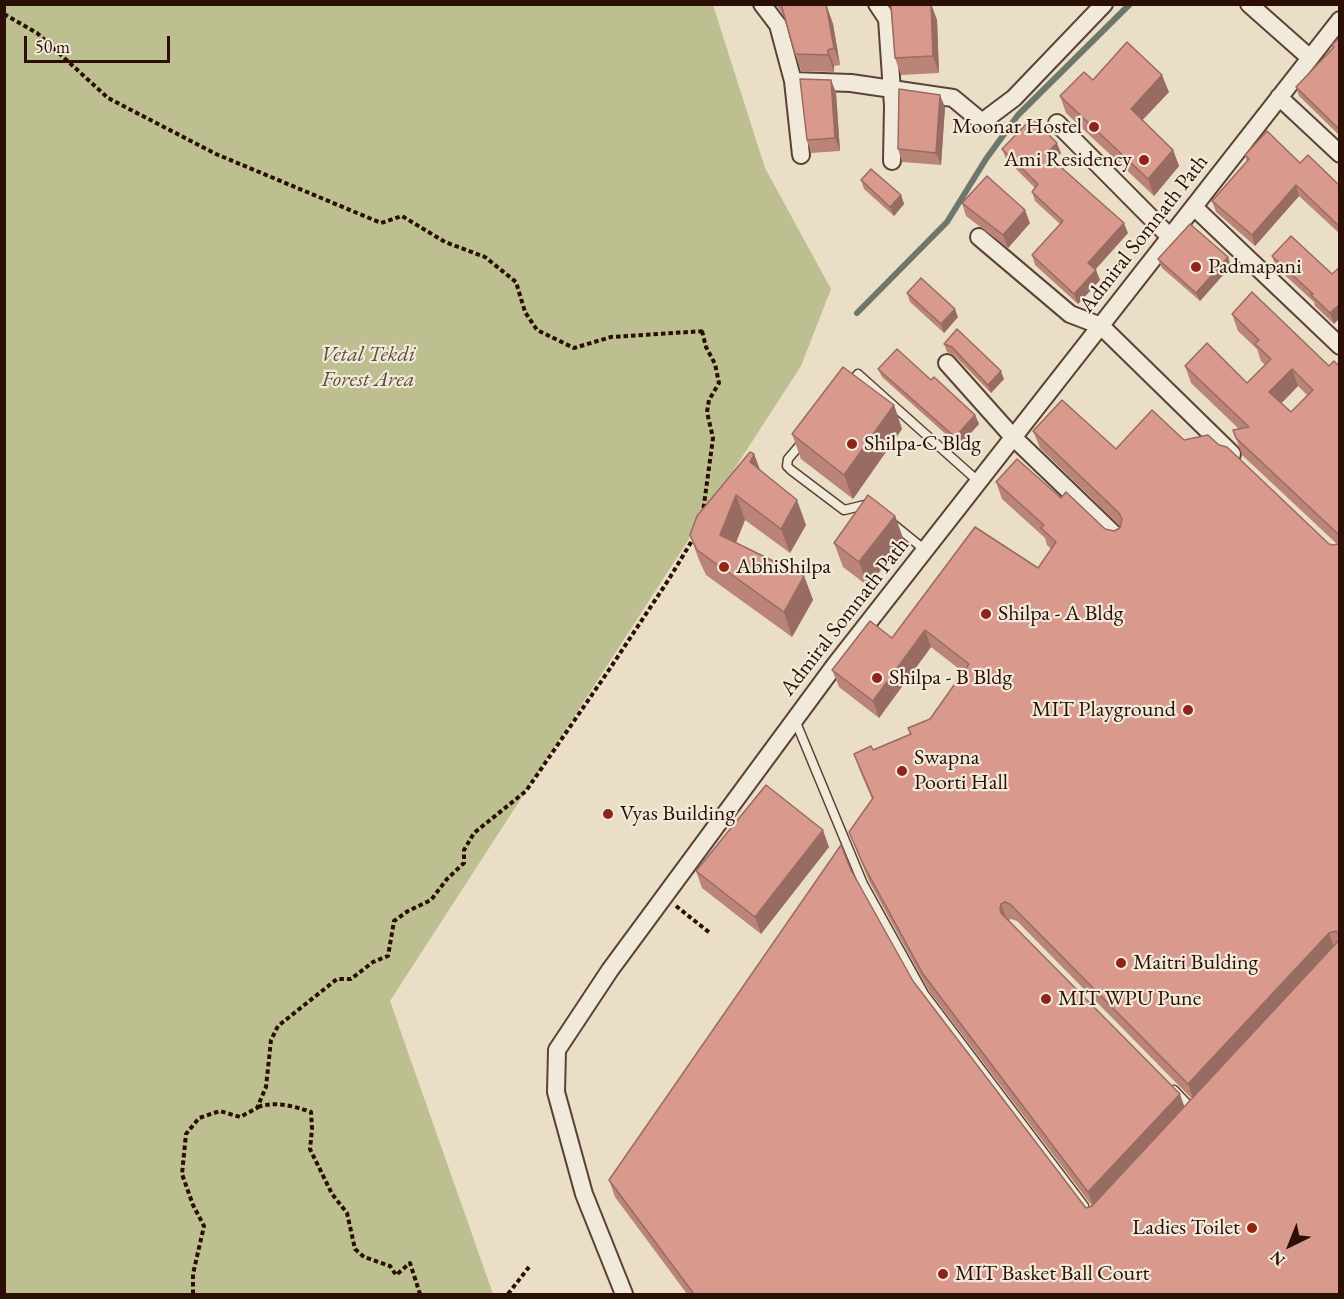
<!DOCTYPE html>
<html>
<head>
<meta charset="utf-8">
<style>
	body { margin:0 }
	#map { position:relative; width:1344px; height:1299px; overflow:hidden; background:#eadec6; font-family:"EB Garamond",serif }
	canvas { display:block }
	.frame { position:absolute; inset:0; border:6px solid #2b0e04; pointer-events:none }
	.north { position:absolute; left:1260px; top:1215px; width:60px; height:60px; -webkit-text-stroke:4px #f1eada; paint-order:stroke; rotate:223deg; font-size:16px; font-weight:700; line-height:24px; text-align:center; color:#2b0e04 }
	.north::after { content:''; display:block; margin:auto; width:21px; height:27px; background:#2b0e04; clip-path:polygon(50% 0,100% 100%,50% 72%,0 100%) }
	.scale { position:absolute; left:24px; top:36px; width:146px; height:27px; box-sizing:border-box; border:3px solid #2b0e04; border-top:0; padding-left:8px; font-size:18px; line-height:21px; white-space:nowrap; color:#2b0e04; -webkit-text-stroke:4px #f1eada; paint-order:stroke }
</style>
</head>
<body>
<div id="map">
<canvas width="1344" height="1299"></canvas>
<div class="frame"></div>
<div class="north">N</div>
<div class="scale">50 m</div>
</div>
<script>
const context = document.querySelector('canvas').getContext('2d');
context.lineJoin = 'round';
function paint(path, color) {
  context.fillStyle = color;
  context.fill(path, 'evenodd');
}
function strokePath(path, color, width, dash) {
  context.strokeStyle = color;
  context.lineWidth = width;
  context.lineCap = dash ? 'butt' : 'round';
  context.setLineDash(dash || []);
  context.stroke(path);
}
function write(font, color, halo, rows, align = 'center') {
  context.font = font + ' "EB Garamond",serif';
  context.lineWidth = 4.5;
  context.setLineDash([]);
  context.textBaseline = 'middle';
  context.strokeStyle = halo;
  context.fillStyle = color;
  for (const [text, x, y, turn = 0] of rows) {
    context.save();
    context.translate(x, y);
    context.rotate((+turn || 0) * Math.PI / 180);
    context.textAlign = isNaN(turn) ? turn : align;
    if (halo) context.strokeText(text, 0, 0);
    context.fillText(text, 0, 0);
    context.restore();
  }
}
paint(new Path2D(`
	M5,5h708l52,163 66,121 -30,77 -411,635 103,293h-488z`), '#bebf90');
strokePath(new Path2D(`
	M857,313l90,-91 39,-63 32,-44 112,-111`), '#6d776b', 6);
const service = new Path2D(`
	M849,385l9,-11 121,108
	M805,439l-17,20 -1,7 4,4 53,40 25,-6
	M893,524l32,26
	M795,720l68,164 61,110 160,212
	M1174,1090l20,21`);
const minor = new Path2D(`
	M762,4l16,21 15,56 8,74
	M877,4l10,15 6,87 -1,55
	M1249,4l61,54
	M793,81l58,2 102,15 29,24 32,-24 90,-94
	M1279,97l61,57
	M1057,123l113,114
	M1194,207l146,139
	M979,237l91,77 31,12 131,128
	M947,363l66,74 105,101
	M624,1294l-40,-100 -28,-102 1,-42 53,-80 225,-305 505,-645`);
strokePath(service, '#5b4234', 11);
strokePath(minor, '#5b4234', 20);
strokePath(new Path2D(`
	M4,14l33,19 71,65 108,56 165,69 21,-7 43,26 40,15 31,25 9,30 12,18 37,18 37,-11 94,-6
	M702,331l4,16 9,17 4,19 -10,17 -2,12 6,26 -10,74
	M676,906l34,27
	M258,1107c17,-6 36,-1 53,5l1,17 -2,20 22,45 15,19 8,36 9,8 26,9 6,9 14,-12 10,31
	M193,1294v-20l11,-48 -11,-21 -11,-31 4,-40 13,-16 21,-7 20,6 17,-9 9,-21 5,-47 7,-14 59,-47h14l22,-17 15,-6 6,-35 14,-10 23,-11 16,-21 17,-16v-13l10,-17 52,-42 85,-124 58,-88 24,-40
	M508,1294l21,-27`), '#2b0e04', 4, [4.5, 3]);
strokePath(service, '#f1eada', 8);
strokePath(minor, '#f1eada', 16);
paint(new Path2D(`
	M776,4h50l7,20 7,41 -6,1v6l-33,-1 -6,-17 -11,-38z
	M890,4h41l6,16 2,53 -38,2 -6,-17z
	M1340,37v99l-41,-40 -3,-9 37,-38 -1,-4z
	M831,80l5,13 4,58 -29,2 -4,-13z
	M1093,80l76,12 -27,28 31,30 6,16 -25,30 -88,-83 -6,-17z
	M945,107l-4,58 -39,-3 -4,-13z
	M1002,149l59,4 -8,7 75,73 -33,37 5,10 -22,24 -43,-39 -3,-10 28,-31 -25,-23 -3,-9 3,-4 -29,-29z
	M1245,155l55,8 39,22 1,-1v50l-41,-38 -44,50 -39,-34 -4,-11 35,-39z
	M861,180l40,15 3,9 -10,12 -30,-27z
	M962,203l68,20 -22,25 -42,-32z
	M1272,256l60,18 2,50 -19,-18 -1,-4 -38,-35z
	M1228,257l3,9 -31,35 -38,-33 -4,-9z
	M907,293l51,24 -14,16 -34,-31z
	M1232,314l97,52 11,1v927h-653l-72,-97 -6,-17 242,-310 62,111 173,227 6,-2 -163,-215 -60,-110 -20,-49 23,-33 -12,-28 -6,-17 19,-4 37,-16 -2,-6 22,-9 33,-47 -32,-25 -52,71 -40,-31 -7,-17 60,-32 146,-70 13,-19 -4,-4 -2,-7 -43,-39 -6,-17 65,16 44,31 9,2 6,-3v-2l-80,-78 -7,-17 83,18 68,-9 35,5 110,99 4,1 4,-1 -95,-89 -9,-25 6,-1 -48,-46 -6,-17 62,17 18,-18 -4,-4 -4,-12 -19,-18zM1298,386l9,9 -16,17 -10,-9zM1011,919l6,2 175,178 -8,8 -175,-187z
	M957,329l47,50 -13,14 -36,-37 -8,-4 -3,-8z
	M878,369l53,11 44,35 4,9 -20,22 -77,-69z
	M894,405l8,24 -49,70 -52,-40 -9,-25z
	M754,454l6,16 46,55 -16,28 -45,-33 -9,23 68,33 9,24 -21,37 -86,-62 -7,-15 -9,-25z
	M895,516l9,25 -36,45 -25,-19 -9,-24z
	M829,847l-68,87 -59,-46 -6,-17z`), '#bb8479');
paint(new Path2D(`
	M931,4l6,16 2,53 -6,-17z
	M827,7l6,17 7,41 -6,-17z
	M828,50l6,16v6l-6,-17z
	M1162,75l7,17 -32,34 -6,-17z
	M831,80l5,13 4,58 -5,-13z
	M940,95l5,12 -4,58 -5,-12z
	M1057,143l4,10 -11,11 -4,-10z
	M1173,150l6,16 -25,30 -6,-17z
	M1296,185l3,11 -44,50 -3,-11z
	M901,195l3,9 -10,12 -4,-9z
	M1025,210l5,13 -22,25 -5,-13z
	M1124,223l4,10 -36,40 -4,-10z
	M1228,257l3,9 -31,35 -4,-8z
	M1096,270l4,10 -22,24 -4,-10z
	M1340,304v14l-6,6 -4,-11z
	M955,309l3,8 -14,16 -3,-9z
	M1292,369l6,17 -22,23 -7,-17z
	M1001,371l3,8 -13,14 -3,-8z
	M894,405l8,24 -49,70 -9,-24z
	M975,415l4,9 -20,22 -4,-9z
	M754,454l9,24 -13,-16z
	M736,495l9,25 -16,39 -9,-24z
	M797,500l9,25 -16,28 -9,-24z
	M895,516l9,25 -36,45 -9,-24z
	M804,576l9,24 -21,37 -8,-25z
	M925,630l6,17 -52,71 -6,-17z
	M823,830l6,17 -68,87 -6,-17z
	M1001,904l6,17 -7,-12z
	M1329,933l6,17 -141,151 -6,-17z
	M1180,1094l6,17 -91,98 -7,-17z`), '#986b63');
const building = new Path2D(`
	M781,4h45l8,44 -6,2v5l-33,-1z
	M891,4h40l2,52 -38,2z
	M1340,37v93l-44,-43 38,-40 -2,-2z
	M1127,42l35,33 -31,34 42,41 -25,29 -88,-83 24,-24 9,8z
	M800,79l31,1 4,58 -28,2z
	M899,89l41,6 -4,58 -38,-4z
	M1032,118l25,25 -11,11 78,69 -36,40 8,7 -22,24 -42,-39 31,-34 -31,-29 6,-8 -36,-35z
	M1267,131l33,32 8,-8 31,30 1,-1v43l-44,-42 -44,50 -40,-34 37,-42 -4,-4z
	M871,169l30,26 -11,12 -29,-27z
	M987,176l38,34 -22,25 -41,-32z
	M1190,224l38,33 -32,36 -38,-34z
	M1291,236l41,38 8,-7v37l-10,9 -19,-18 2,-1 -41,-38z
	M921,278l34,31 -14,15 -34,-31z
	M1252,292l77,74 5,-5 6,6v171l-2,-4 -102,-96 -3,-8 16,-3 -64,-61 22,-23 40,40 24,-24 -16,-15 4,-4 -27,-26zM1292,369l21,21 -22,22 -22,-20z
	M957,329l44,42 -13,14 -36,-38 -8,-3z
	M897,349l34,31 3,-3 41,38 -20,22 -77,-68z
	M843,367l51,38 -50,70 -52,-41z
	M1062,400l54,49 36,-39 32,30 24,-5 11,10 8,2 102,97 4,1 5,-1 2,-3v396l-4,-6 -7,2 -141,151 -178,-180 -5,-2 -4,2 -1,5 1,4 179,181 -92,98 -165,-218 -60,-110 -14,-32 24,-34 -19,-44 17,-8 2,4 38,-16 -3,-6 22,-9 39,-55 -44,-34 -52,71 -41,-31 38,-49 22,17 83,-111 63,41 18,-26 -15,-14 3,-3 -48,-43 21,-23 44,39 5,-6 39,37 9,2 6,-3 2,-9 -3,-6 -86,-82z
	M750,452l4,2 -4,8 47,38 -16,29 -45,-34 -16,40 84,41 -20,36 -87,-62 -7,-15 7,-19z
	M868,495l27,21 -36,46 -25,-19z
	M766,785l57,45 -68,87 -59,-46z
	M841,845l10,25 62,111 173,227 6,-2 248,-267v355h-646l-85,-114z`);
paint(building, '#d9998d');
strokePath(building, '#986b63', 1.5);
for (const [x, y, r, color] of [
	[1094,127,6,"#8f2418"],
	[1144,160,6,"#8f2418"],
	[1196,267,6,"#8f2418"],
	[852,444,6,"#8f2418"],
	[724,567,6,"#8f2418"],
	[986,614,6,"#8f2418"],
	[877,678,6,"#8f2418"],
	[1188,710,6,"#8f2418"],
	[902,771,6,"#8f2418"],
	[608,814,6,"#8f2418"],
	[1121,963,6,"#8f2418"],
	[1046,999,6,"#8f2418"],
	[1252,1228,6,"#8f2418"],
	[943,1274,6,"#8f2418"]
]) {
  const dot = new Path2D();
  dot.arc(x, y, r, 0, 2 * Math.PI);
  context.fillStyle = color;
  context.fill(dot);
  strokePath(dot, '#f1eada', 2);
}
write('22px', '#2b0e04', '#f1eada', [
	["Moonar Hostel",1082,127,"right"],
	["Ami Residency",1132,160,"right"],
	["Padmapani",1208,267],
	["Shilpa-C Bldg",864,444],
	["AbhiShilpa",736,567],
	["Shilpa - A Bldg",998,614],
	["Shilpa - B Bldg",889,678],
	["MIT Playground",1176,710,"right"],
	["Swapna",914,758],
	["Poorti Hall",914,783],
	["Vyas Building",620,814],
	["Maitri Bulding",1133,963],
	["MIT WPU Pune",1058,999],
	["Ladies Toilet",1240,1228,"right"],
	["MIT Basket Ball Court",955,1274]
], 'left');
write('22px', '#2b0e04', '#f1eada', [
	["Admiral Somnath Path",1144,234,-52],
	["Admiral Somnath Path",845,617,-52]
]);
write('italic 22px', '#5e4c35', '#f1eada', [
	["Vetal Tekdi",368,355],
	["Forest Area",368,380]
]);
</script>
</body>
</html>
